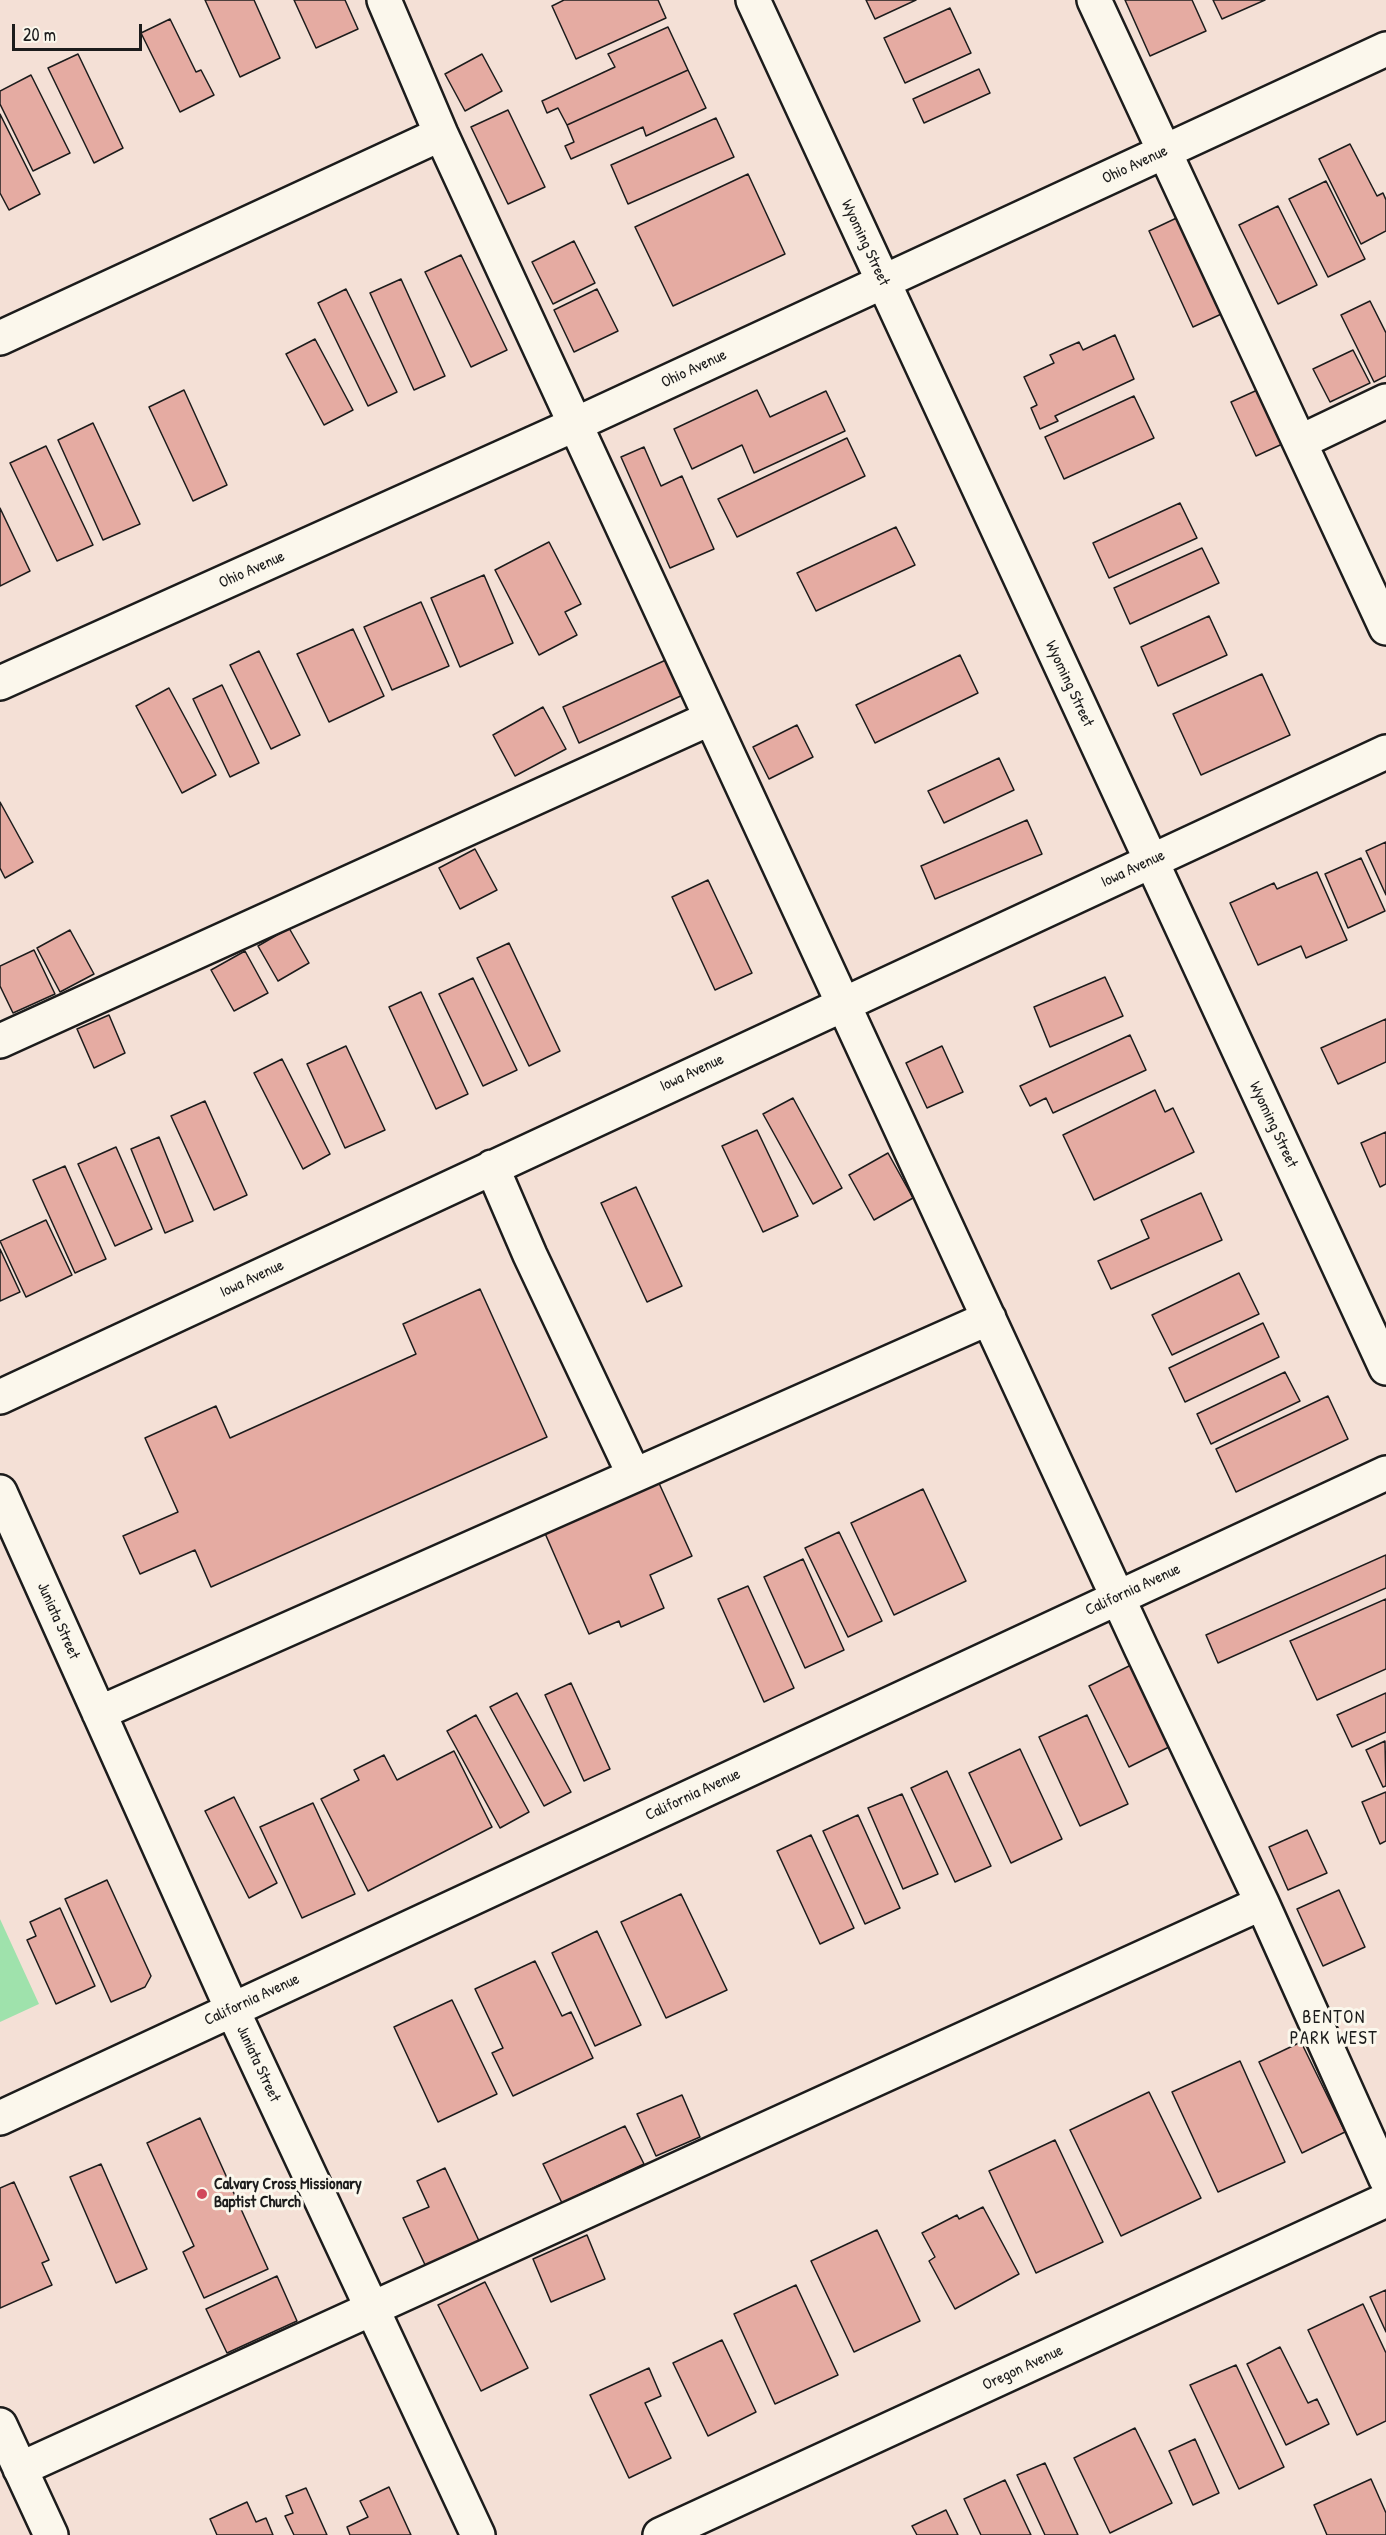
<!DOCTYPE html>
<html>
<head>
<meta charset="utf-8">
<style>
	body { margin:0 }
	#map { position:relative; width:1386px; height:2535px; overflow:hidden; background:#f4e0d6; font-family:"Patrick Hand",sans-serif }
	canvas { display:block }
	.scale { position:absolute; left:12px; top:24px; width:130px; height:27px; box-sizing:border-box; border:3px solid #1c1c1c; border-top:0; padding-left:8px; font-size:18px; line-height:21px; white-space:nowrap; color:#1c1c1c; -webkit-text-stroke:4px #fbf7ec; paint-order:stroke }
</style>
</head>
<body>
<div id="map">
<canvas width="1386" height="2535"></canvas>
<div class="scale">20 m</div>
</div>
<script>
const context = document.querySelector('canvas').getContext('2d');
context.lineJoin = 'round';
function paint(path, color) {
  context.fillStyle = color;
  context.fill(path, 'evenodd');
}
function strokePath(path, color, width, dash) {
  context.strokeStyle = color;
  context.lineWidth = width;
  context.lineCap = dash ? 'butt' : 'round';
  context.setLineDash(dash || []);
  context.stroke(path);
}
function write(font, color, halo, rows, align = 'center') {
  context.font = font + ' "Patrick Hand",sans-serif';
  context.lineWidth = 6;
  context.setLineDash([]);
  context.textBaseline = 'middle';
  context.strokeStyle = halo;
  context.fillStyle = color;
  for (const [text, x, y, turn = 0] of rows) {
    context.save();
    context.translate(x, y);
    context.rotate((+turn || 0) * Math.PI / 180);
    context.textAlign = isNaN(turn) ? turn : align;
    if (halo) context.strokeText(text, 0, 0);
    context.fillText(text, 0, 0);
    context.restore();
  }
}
paint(new Path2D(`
	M0,1919l39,85 -39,18z`), '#9fe2ac');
const building = new Path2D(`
	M205,0h49l26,58 -40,19z
	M294,0h51l13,29 -42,19z
	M564,0h94l8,18 -90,41 -24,-53z
	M866,0h50l-41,19z
	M1125,0h67l14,31 -56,25z
	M1213,0h52l-43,19z
	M950,8l21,45 -66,30 -21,-45z
	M170,19l26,53 5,-2 13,25 -34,17 -39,-79z
	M668,27l20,43 -121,55 -9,-17 -11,5 -5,-12 73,-34 -7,-13z
	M78,54l45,94 -29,15 -46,-95z
	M482,54l20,37 -37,20 -20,-37z
	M979,69l11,24 -66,30 -11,-24z
	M688,70l18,38 -60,28 -3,-9 -72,32 -6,-13 9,-4 -7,-17z
	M31,75l39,78 -37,18 -33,-67v-13z
	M508,110l37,77 -37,17 -37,-77z
	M0,114l40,80 -31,16 -9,-17z
	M716,118l18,39 -106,47 -17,-39z
	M1350,144l27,52 6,-3 3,7v31l-25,13 -42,-85z
	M748,174l37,80 -112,52 -38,-79z
	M1326,181l39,78 -37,18 -39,-78z
	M1278,206l39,79 -39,19 -39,-79z
	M1185,214l43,97 -35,16 -44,-96z
	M574,241l21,42 -42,21 -21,-42z
	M461,255l46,95 -36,17 -46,-95z
	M401,279l44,97 -31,14 -44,-97z
	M346,289l51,103 -29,14 -50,-103z
	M597,289l21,42 -44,21 -20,-42z
	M1370,301l16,32v43l-12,6 -33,-67z
	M1115,335l19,44 -79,37 3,5 -18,8 -9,-21 6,-3 -13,-28 30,-14 -4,-8 29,-13 4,8z
	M315,339l38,71 -29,15 -38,-71z
	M1353,350l17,33 -40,19 -17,-33z
	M1264,387l25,54 -33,15 -25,-54z
	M184,390l43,95 -34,16 -44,-94z
	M757,390l13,27 56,-26 19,40 -91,42 -12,-28 -50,24 -18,-40z
	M1134,396l20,42 -90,41 -19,-42z
	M93,423l47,101 -37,16 -45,-100z
	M847,438l18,38 -128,61 -19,-38z
	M46,446l47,99 -36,16 -47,-98z
	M644,447l17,39 21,-10 32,73 -44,19 -49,-111z
	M1180,503l17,35 -88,40 -16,-35z
	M0,508l30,63 -30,15z
	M896,527l19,38 -99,46 -19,-38z
	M549,542l32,62 -16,8 12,23 -38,20 -44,-85z
	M1202,548l17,35 -89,41 -16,-36z
	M484,575l29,68 -53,24 -29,-69z
	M421,602l28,64 -57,24 -28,-63z
	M1209,616l18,39 -69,31 -17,-39z
	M353,629l31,67 -55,26 -32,-68z
	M259,651l41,84 -29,14 -41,-84z
	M960,655l18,38 -103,50 -19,-38z
	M668,659l17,35 -106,49 -16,-36z
	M1262,674l28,61 -89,40 -28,-61z
	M222,685l37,78 -29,14 -37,-78z
	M169,688l47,87 -34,18 -46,-87z
	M543,707l23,42 -51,27 -22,-41z
	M797,725l16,32 -44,22 -16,-32z
	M999,758l15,32 -70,33 -16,-32z
	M0,802l33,60 -28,16 -5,-10z
	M1027,820l15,34 -107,45 -14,-33z
	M1386,842v53l-20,-44z
	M475,849l22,41 -37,19 -21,-41z
	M1361,858l24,53 -37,17 -23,-54z
	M1317,872l30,68 -41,18 -5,-12 -43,19 -28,-62 44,-20 3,6z
	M708,880l44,93 -37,17 -43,-93z
	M289,928l20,35 -31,18 -20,-35z
	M70,930l24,44 -34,18 -23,-44z
	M509,943l51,108 -31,15 -52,-108z
	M34,950l21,44 -42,19 -13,-27v-20z
	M245,951l23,42 -34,18 -23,-41z
	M1105,977l18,39 -73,31 -16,-40z
	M473,978l44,92 -34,16 -44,-92z
	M421,992l47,102 -32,15 -47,-102z
	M109,1015l16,38 -31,15 -17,-39z
	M1386,1019v43l-48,22 -17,-36z
	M1130,1035l16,35 -93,43 -7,-15 -16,8 -10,-20z
	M346,1046l39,84 -40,18 -38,-84z
	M942,1046l21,46 -36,16 -21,-45z
	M282,1059l48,95 -27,15 -49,-96z
	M1155,1090l10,22 8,-4 21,44 -100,48 -31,-65z
	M793,1098l49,90 -29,16 -50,-90z
	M205,1101l42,94 -33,15 -43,-94z
	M757,1130l41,86 -35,16 -41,-86z
	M1386,1132v52l-6,3 -19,-44z
	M159,1137l34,84 -28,12 -34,-84z
	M116,1147l36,82 -37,17 -37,-82z
	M888,1153l25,45 -39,22 -25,-45z
	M65,1166l41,93 -31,14 -42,-93z
	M636,1187l46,99 -35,16 -46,-99z
	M1201,1193l21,47 -111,49 -13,-28 51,-23 -8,-18z
	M46,1220l26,55 -46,22 -26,-56z
	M0,1249l20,43 -20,9z
	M1239,1273l20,41 -87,41 -20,-40z
	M480,1289l67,148 -336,150 -16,-37 -55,24 -17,-38 55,-24 -33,-74 71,-32 14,32 186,-84 -13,-30z
	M1263,1323l16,34 -94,45 -16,-34z
	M1285,1372l15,29 -89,43 -14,-30z
	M1328,1396l20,43 -112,53 -20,-43z
	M658,1481l34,75 -42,19 14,33 -43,19 -2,-6 -30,13 -45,-103z
	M923,1489l43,92 -72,34 -43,-92z
	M839,1532l43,89 -34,16 -43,-89z
	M1386,1555v33l-168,75 -12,-28z
	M803,1559l41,91 -39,18 -41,-91z
	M748,1586l46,102 -30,14 -46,-103z
	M1386,1599v70l-69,31 -27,-59z
	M1135,1663l40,81 -46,23 -40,-81z
	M571,1683l39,86 -26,12 -39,-86z
	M517,1693l54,99 -27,14 -54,-99z
	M1386,1693v39l-34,15 -15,-32z
	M476,1715l53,97 -29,16 -53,-97z
	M1087,1715l41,89 -48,22 -41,-89z
	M1385,1741l1,45 -3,1 -17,-37z
	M1020,1749l42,90 -51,24 -42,-90z
	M454,1751l38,76 -124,64 -47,-92 38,-19 -5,-10 30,-15 13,25z
	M947,1771l44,95 -36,16 -44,-94z
	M1386,1792v49l-6,3 -18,-42z
	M902,1794l36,80 -35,15 -35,-81z
	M234,1797l43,86 -28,15 -44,-87z
	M313,1803l42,91 -53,24 -42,-91z
	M858,1815l42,93 -35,16 -42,-93z
	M1307,1830l20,43 -39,17 -19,-43z
	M811,1835l43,93 -34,16 -43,-93z
	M107,1880l44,96 -6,11 -34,15 -46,-103z
	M1339,1890l26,57 -42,19 -26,-57z
	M681,1894l46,96 -61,28 -45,-96z
	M60,1908l35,78 -39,18 -29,-64 9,-4 -6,-14z
	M597,1931l44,94 -46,21 -43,-93z
	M535,1961l27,55 9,-4 22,46 -80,38 -21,-43 11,-5 -28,-59z
	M452,2000l45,94 -59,28 -44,-95z
	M1301,2042l44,90 -43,21 -43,-91z
	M1240,2061l45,101 -67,30 -46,-100z
	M1149,2092l52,106 -80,38 -51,-106z
	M682,2095l18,42 -44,19 -19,-42z
	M200,2118l68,151 -64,29 -21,-46 11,-6 -47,-103z
	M625,2126l19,38 -82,39 -19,-39z
	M1055,2140l48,102 -67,31 -47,-102z
	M101,2164l46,105 -31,14 -46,-106z
	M445,2168l35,75 -53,26 -24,-51 26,-11 -12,-26z
	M14,2182l35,78 -7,3 10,22 -52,23v-120z
	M983,2207l36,67 -64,35 -26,-48 6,-4 -13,-24 35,-18 2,4z
	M877,2230l43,91 -66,31 -43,-91z
	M587,2235l18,44 -54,23 -18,-43z
	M277,2276l20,45 -70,32 -21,-44z
	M485,2282l43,86 -47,23 -43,-86z
	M796,2285l42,90 -63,29 -41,-90z
	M1386,2290v42l-16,-35z
	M1363,2304l23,49v68l-29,14 -49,-105z
	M722,2340l34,72 -48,24 -35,-73z
	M1280,2347l28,56 9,-4 12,25 -43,21 -39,-81z
	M1236,2365l48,102 -45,22 -49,-104z
	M649,2368l12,28 -16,7 26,55 -42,20 -39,-83z
	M1135,2428l37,75 -62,30 -36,-75z
	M1195,2439l24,54 -26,12 -24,-54z
	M1045,2463l33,72h-33l-28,-60z
	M1371,2479l15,34v22h-59l-13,-30z
	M1005,2480l26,55h-50l-17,-36z
	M389,2487l22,48h-61l-3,-8 21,-10 -8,-16z
	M306,2488l21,47h-33l-9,-19 8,-3 -7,-17z
	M247,2502l9,20 10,-4 7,17h-56l-7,-16z
	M946,2510l12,25h-41l-5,-9z`);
paint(building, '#e5aba2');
strokePath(building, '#1c1c1c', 1.5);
const minor = new Path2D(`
	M384,0l57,134 701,1516 120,253 124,276
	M753,0l633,1368
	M1094,0l292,628
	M0,338l441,-204
	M1300,442l86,-41
	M0,683l576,-259 810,-375
	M0,1041l711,-323
	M492,1167l38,88 104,220
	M0,1397l1386,-645
	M0,1492l232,517 246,526
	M99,1713l890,-395
	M0,2118l1386,-645
	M0,2425l51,110
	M20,2469l1242,-566
	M660,2535l726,-335`);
strokePath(minor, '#1c1c1c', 38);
strokePath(minor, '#fbf7ec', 33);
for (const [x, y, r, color] of [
	[202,2194,6,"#d1495b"]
]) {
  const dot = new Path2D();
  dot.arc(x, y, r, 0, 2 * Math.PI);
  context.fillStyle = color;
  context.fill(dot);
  strokePath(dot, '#fbf7ec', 2);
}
write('16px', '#1c1c1c', '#fbf7ec', [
	["Ohio Avenue",1135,165,-25],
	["Wyoming Street",865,243,65],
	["Ohio Avenue",694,369,-25],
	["Ohio Avenue",252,570,-24],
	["Wyoming Street",1069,684,65],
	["Iowa Avenue",1133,869,-25],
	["Iowa Avenue",692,1073,-25],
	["Wyoming Street",1273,1125,65],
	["Iowa Avenue",252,1279,-25],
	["California Avenue",1133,1590,-25],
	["Juniata Street",58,1621,66],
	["California Avenue",693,1795,-25],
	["California Avenue",252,2000,-25],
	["Juniata Street",258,2064,65],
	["Oregon Avenue",1023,2368,-25]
]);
write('bold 16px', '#1c1c1c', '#fbf7ec', [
	["Calvary Cross Missionary",214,2185],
	["Baptist Church",214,2203]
], 'left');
context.letterSpacing = '1.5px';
write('18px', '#1c1c1c', '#fbf7ec', [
	["BENTON",1334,2018],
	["PARK WEST",1334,2039]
]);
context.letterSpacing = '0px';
</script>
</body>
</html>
